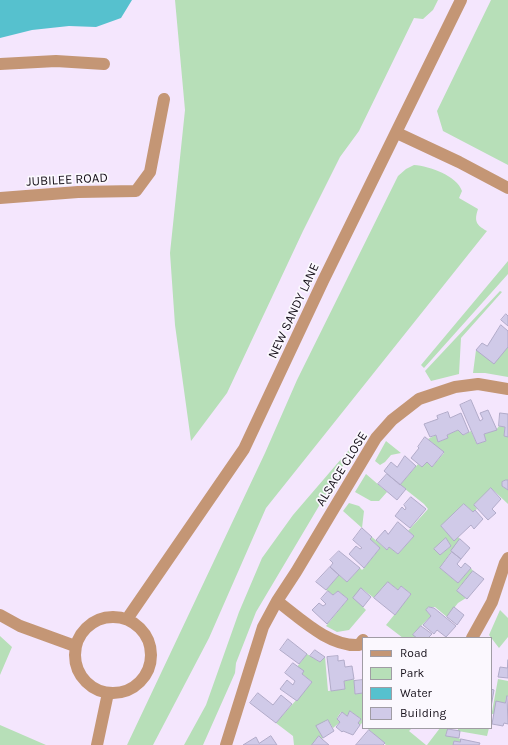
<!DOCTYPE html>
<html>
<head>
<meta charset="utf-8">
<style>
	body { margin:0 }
	#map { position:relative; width:508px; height:745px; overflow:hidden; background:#f4e6fd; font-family:Karla,sans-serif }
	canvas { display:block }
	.legend { position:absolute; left:362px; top:637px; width:130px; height:92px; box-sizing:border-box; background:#fbf8fe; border:1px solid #a09ca4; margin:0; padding:5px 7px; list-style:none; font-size:12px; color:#18121c }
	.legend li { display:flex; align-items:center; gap:8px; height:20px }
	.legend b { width:20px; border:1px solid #a09ca4 }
</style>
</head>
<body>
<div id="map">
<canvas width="508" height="745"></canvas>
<ul class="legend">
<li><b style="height:5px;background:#c49675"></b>Road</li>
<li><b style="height:11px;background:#b7dfb8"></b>Park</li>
<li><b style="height:11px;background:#56c1ce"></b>Water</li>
<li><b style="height:11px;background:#d0cae8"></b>Building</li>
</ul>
</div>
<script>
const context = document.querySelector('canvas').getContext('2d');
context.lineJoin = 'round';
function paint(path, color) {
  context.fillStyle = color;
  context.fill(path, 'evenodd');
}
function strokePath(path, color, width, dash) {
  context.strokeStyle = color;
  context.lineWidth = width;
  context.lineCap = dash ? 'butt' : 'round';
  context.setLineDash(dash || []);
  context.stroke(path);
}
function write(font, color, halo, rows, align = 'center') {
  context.font = font + ' Karla,sans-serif';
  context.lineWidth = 3.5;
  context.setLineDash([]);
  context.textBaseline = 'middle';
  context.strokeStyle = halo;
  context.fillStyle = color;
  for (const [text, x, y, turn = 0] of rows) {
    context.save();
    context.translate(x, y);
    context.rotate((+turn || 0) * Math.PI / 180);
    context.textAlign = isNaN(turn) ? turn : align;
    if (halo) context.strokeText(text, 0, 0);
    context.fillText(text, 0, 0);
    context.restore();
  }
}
paint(new Path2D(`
	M175,0h263l-5,10 -10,9 -9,-1 -55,113 -19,26 -37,74 -76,162 -36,48 -16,-116 -5,-72 15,-143z
	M491,0h17v165l-65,-34 -6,-20z
	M414,165c16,1 43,11 48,26l-3,7 19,11c-4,12 -2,16 9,22l-221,277 -57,130 -56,107h-26l138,-292 32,-73 101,-204 8,-7z
	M508,261v13l-84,94 -3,-3z
	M500,291l2,1 -41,46 -2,36 -28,7 -6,-10z
	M508,347v30l-23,-4h-12l3,-23z
	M499,426l6,1 -1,9 4,1v43l-6,2v4l6,4v14l-17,-16 -17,17 3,4 -4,3 -9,-8 -23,22 13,14 4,-3 2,2 -20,29 18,15 13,-15 2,3 -16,19 9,8 -8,5 -11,14 -12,-10h-6l-3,3 5,6 -18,18 4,4h-14l-17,-13 25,-31 -10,-8 -3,4 -10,-8 -14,16 -13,-10 2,19 3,3 -17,20 -12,2 -11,-6 22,-27 -10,-8 -5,4 -7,-5 13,-15 8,7 13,-14 2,2 2,-2 16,-20 -10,-9 2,-2 15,13 2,-3 9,7 16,-18 -6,-5 20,-22 -4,-5 -24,-19 18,-21 4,3 5,-5 5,5 12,-14 -16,-14 8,-4 2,7 10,-4 -1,-3 11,-5 6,5 7,-4 6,13 9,-3 -2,-7 12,-4zM446,538l5,8 -11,9 -6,-6z
	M360,437l-104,175 -20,51 -1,10 -32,72h-19l22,-40 33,-93 23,-54 31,-43z
	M386,441l15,12 -10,2 -6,7 -5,3 -5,-4z
	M366,474l21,18 -8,9h-8l-16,-9z
	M349,503l10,3 5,5 -2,17 -19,-17z
	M500,610l8,8v19l-9,11 -10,-13z
	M0,636l12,11 -12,28z
	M307,654l13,8 5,-5 3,34 17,-2 -1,-8 10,-2 1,15 8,-1v29l-3,3 -2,-2 3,-4 -11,-8 -3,5 -6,-4 -4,6 3,4 -7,6 -5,-8 -11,6 6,12 -1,1 -3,-3 -7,9h-18l-1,-9 -17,-13c12,-15 24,-26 36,-41l-10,-8 -5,-7z
	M498,679l10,2v15l-2,2 -1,5 -11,11h-2l-1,3z
	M0,725l46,20h-46z
	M367,728h45l-3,3 17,14h-40z
	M440,728l8,1 -2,6 15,4 -1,3 -6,-1 -1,4h-26z
	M458,728h31l-2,8 -29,-5z`), '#b7dfb8');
paint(new Path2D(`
	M0,0h132l-11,18 -25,9 -27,-1 -37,4 -32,8z`), '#56c1ce');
const building = new Path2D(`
	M506,314l2,2v10l-7,-6z
	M501,325l7,6v16l-14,17 -18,-14 6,-7 5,3z
	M471,400l9,21 3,-2 -3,-6 8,-3 9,20 -13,4 2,7 -9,3 -17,-39z
	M448,412l2,6 11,-5 8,19 -6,3 -5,-5 -11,5 1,3 -10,4 -2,-7 -6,2 -6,-13 14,-5 -1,-3z
	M500,413l8,1v23l-4,-1 1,-9 -6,-1z
	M425,437l19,15 -12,15 -5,-5 -5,5 -11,-9 8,-10 -1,-1z
	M405,456l11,10 -16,19 -16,-14 7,-9 6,5z
	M387,474l19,15 -9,11 -19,-16z
	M506,480h2v10l-6,-4v-4z
	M491,488l10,11 -9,10 4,4 -8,7 -14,-15z
	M411,497l15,12 -16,19 -15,-12 7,-9 3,3 1,-2 -2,-3z
	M464,504l9,8 2,-2 8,9 -9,10 -3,-4 -17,16 -13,-15z
	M398,522l16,14 -16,18 -9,-7 -2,3 -11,-10 9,-10 3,4z
	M362,528l10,9 -2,2 10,9 -16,20 -15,-14 7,-8 4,3 2,-1 -9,-8z
	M446,538l5,8 -11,9 -6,-6z
	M460,539l10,9 -9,11 -10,-8z
	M339,551l21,17 -13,14 -17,-15 3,-4 -3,-3z
	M452,552l9,7 -4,5 4,4 4,-5 6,5 -13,15 -18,-15z
	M330,567l9,8 -13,15 -10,-8z
	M473,571l11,8 -17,20 -10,-8z
	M388,582l10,8 3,-4 10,8 -16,21 -21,-17z
	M361,588l10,9 -8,10 -10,-9z
	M328,591l5,4 5,-4 10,8 -21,25 -15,-14 7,-7 4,3 3,-2 -5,-5z
	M429,607l5,1 22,18 -10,11 -9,-7 -3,4 -11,-9 8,-9 -5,-6z
	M454,607l10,8 -7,10 -10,-8z
	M421,626l11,8 -4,4h-11l-4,-3z
	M288,639l19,15 -8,10 -19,-14z
	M315,650l10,7 -5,5 -10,-6z
	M338,656v5l6,-1 1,7 7,-1 2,13 -10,2 1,8 -14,2 -4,-34z
	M508,660v18l-10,-1 2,-10 7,1z
	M293,663l11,8 -2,3 10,8 -15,19 -17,-12 7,-9 6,5 2,-4 -10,-8z
	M363,680v13l-8,1 -1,-13z
	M491,689l3,1 -3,17z
	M258,693l15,12 8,-10 11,9 -16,19 -26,-20z
	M507,696l1,28 -4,-1 -1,3 -11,-2 4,-23 9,2z
	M350,711l11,8 -3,4 2,2 -7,10 -10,-4 -1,1 -6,-5 4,-5 -3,-3 5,-7 5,4z
	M328,720l6,11 -11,7 -7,-12z
	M448,729l12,2 -1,7 -13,-2z
	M369,730l16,13 -2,2h-27z
	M271,736l6,9h-34l13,-8 3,6z
	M319,736l3,3 7,6h-17z
	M461,739l19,4 -1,2h-26l1,-4 6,1z`);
paint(building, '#d0cae8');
strokePath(building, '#b1abc9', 1);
strokePath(new Path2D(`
	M0,64l56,-3 48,3
	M397,133l62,29 49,26
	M0,198l78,-6 58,-1 14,-19 14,-73
	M277,601c23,17 52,46 82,44l4,-5
	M0,615l20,11 55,20
	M75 655a38 38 0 1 1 76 0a38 38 0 1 1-76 0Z
	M127,619l117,-170 79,-168 138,-281
	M472,638l20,-36 13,-39 3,-5
	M97,745l11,-52
	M226,745l37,-118 14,-26 19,-29 80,-134 16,-18 27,-21 36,-12 23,-3 30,5`), '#c49675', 12);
write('13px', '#18121c', '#fbf8fe', [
	["JUBILEE ROAD",67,180,-3],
	["NEW SANDY LANE",294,311,-65],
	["ALSACE CLOSE",342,469,-58]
]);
</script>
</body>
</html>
